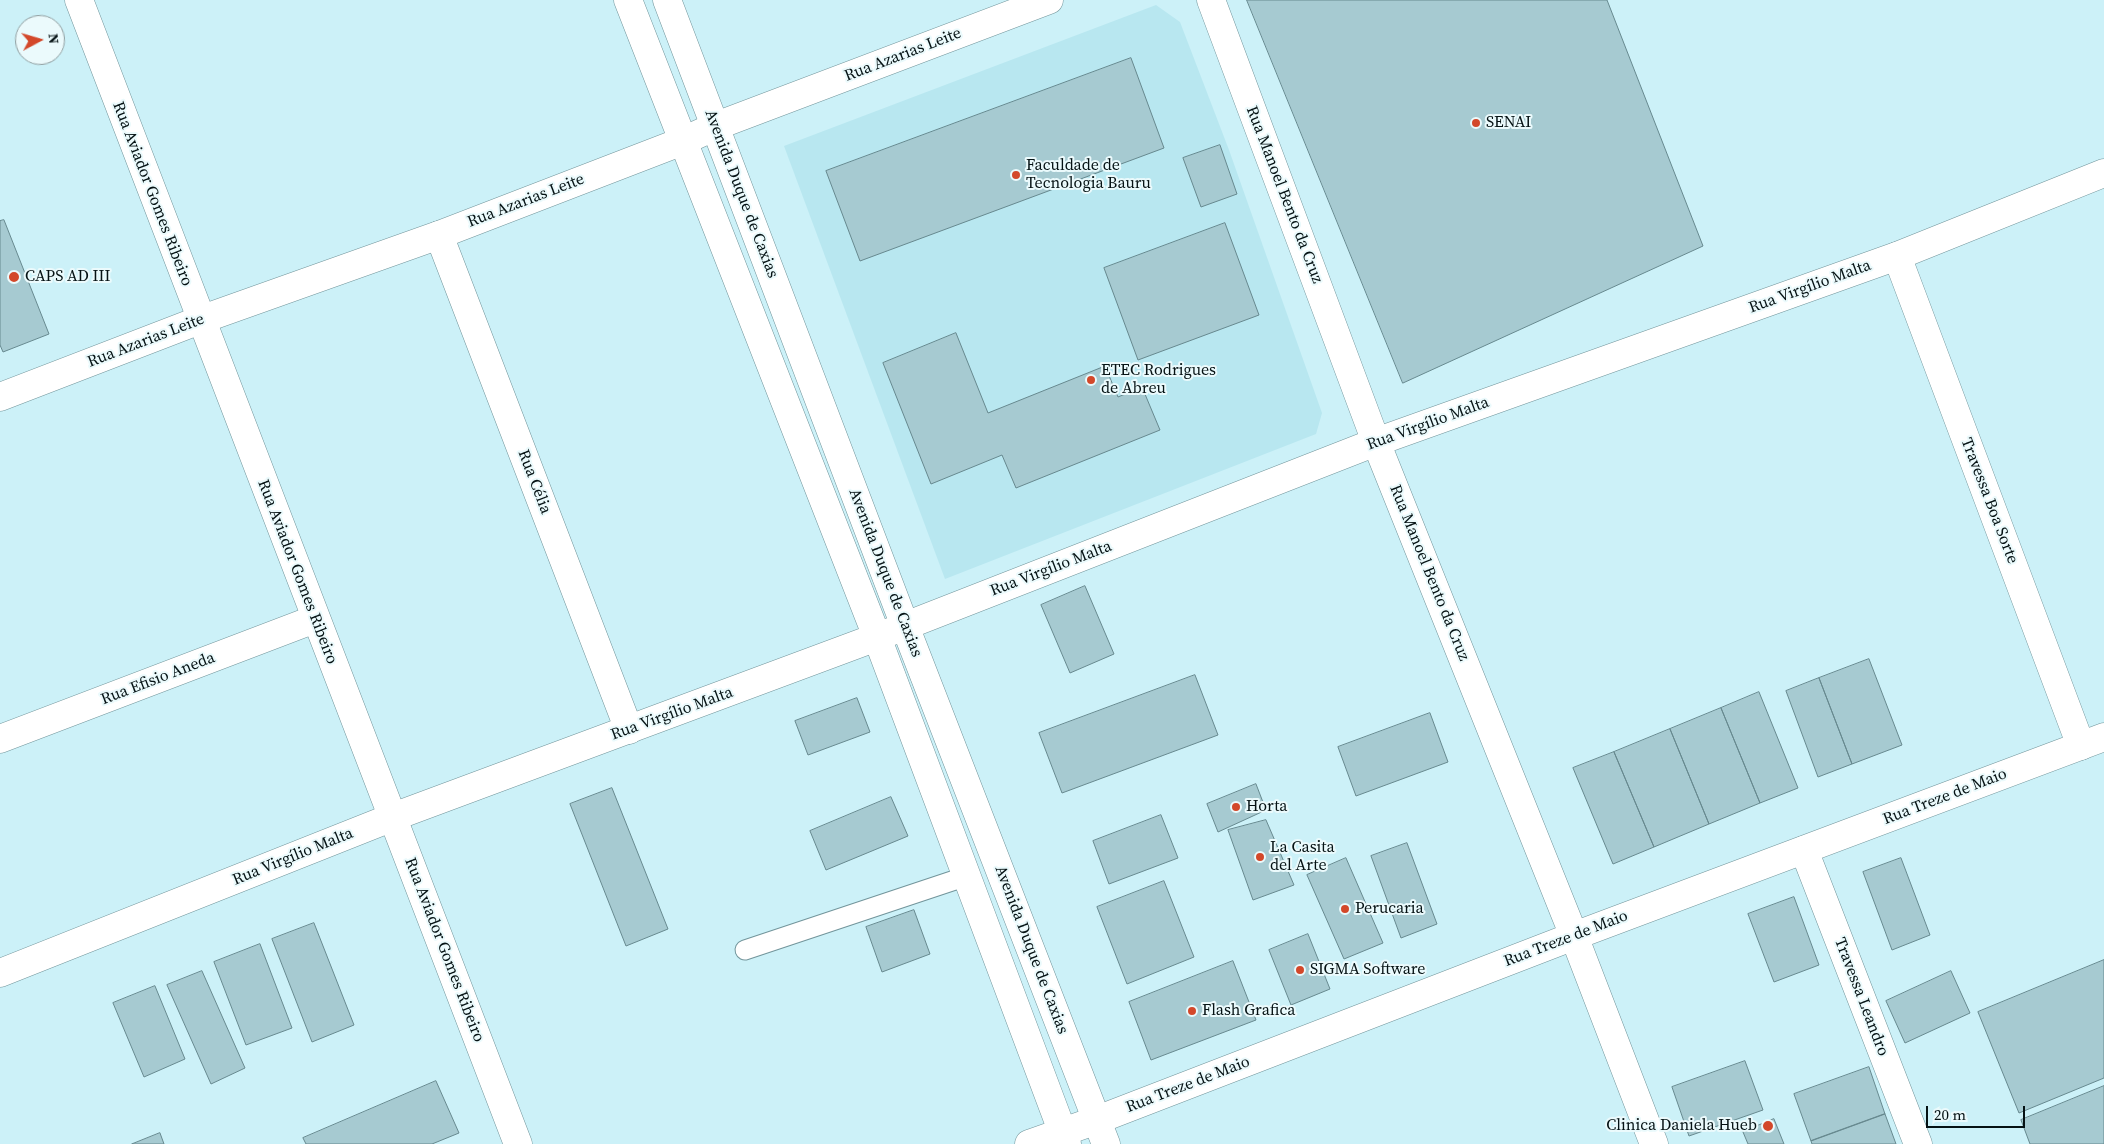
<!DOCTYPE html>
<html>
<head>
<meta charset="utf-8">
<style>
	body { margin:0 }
	#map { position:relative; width:2104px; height:1144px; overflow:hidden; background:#ccf1f8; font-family:"Source Serif 4",serif }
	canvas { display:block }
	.north { position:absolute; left:15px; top:15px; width:50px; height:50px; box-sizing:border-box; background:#ebfafc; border:1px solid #8f9d9f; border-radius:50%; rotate:84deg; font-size:14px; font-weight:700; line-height:20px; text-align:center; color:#051214 }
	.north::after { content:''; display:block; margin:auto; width:18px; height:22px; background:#d3482a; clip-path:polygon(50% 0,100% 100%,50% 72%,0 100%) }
	.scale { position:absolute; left:1926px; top:1106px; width:99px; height:22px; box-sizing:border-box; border:2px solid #051214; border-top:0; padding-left:6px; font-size:15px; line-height:18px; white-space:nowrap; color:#051214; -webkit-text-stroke:4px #ebfafc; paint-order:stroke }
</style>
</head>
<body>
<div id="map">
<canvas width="2104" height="1144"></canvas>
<div class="north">N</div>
<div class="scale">20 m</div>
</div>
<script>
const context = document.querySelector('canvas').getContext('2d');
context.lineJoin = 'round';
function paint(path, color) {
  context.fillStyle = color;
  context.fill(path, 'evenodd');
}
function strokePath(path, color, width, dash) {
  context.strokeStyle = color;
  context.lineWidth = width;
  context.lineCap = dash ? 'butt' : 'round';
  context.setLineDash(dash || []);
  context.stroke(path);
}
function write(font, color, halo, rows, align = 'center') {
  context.font = font + ' "Source Serif 4",serif';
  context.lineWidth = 4;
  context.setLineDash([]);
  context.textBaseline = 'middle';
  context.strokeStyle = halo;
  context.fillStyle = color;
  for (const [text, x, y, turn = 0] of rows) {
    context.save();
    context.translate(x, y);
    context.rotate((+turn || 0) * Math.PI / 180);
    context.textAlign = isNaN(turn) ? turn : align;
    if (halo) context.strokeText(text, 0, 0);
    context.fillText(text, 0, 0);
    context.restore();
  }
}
paint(new Path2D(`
	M1156,5l24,17 49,128 93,263 -6,21 -371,145 -161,-433z`), '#b8e7f0');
const building = new Path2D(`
	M1247,0h360l96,246 -300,137z
	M1131,58l33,90 -304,113 -34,-90z
	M1220,145l17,49 -36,13 -18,-49z
	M4,220l45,114 -46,18 -3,-7v-124z
	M1225,223l34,92 -121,45 -34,-92z
	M956,333l32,80 117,-47 13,31 24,-10 18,43 -144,58 -14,-33 -71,29 -48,-121z
	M1085,586l29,68 -44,19 -29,-68z
	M1869,659l33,86 -50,19 -33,-86z
	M1195,675l23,60 -156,58 -23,-60z
	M1819,678l33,86 -34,13 -32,-86z
	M1759,692l39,96 -38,15 -39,-95z
	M857,698l13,34 -62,23 -13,-34z
	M1721,708l39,95 -51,21 -39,-95z
	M1430,713l18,49 -92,34 -18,-49z
	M1670,729l39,95 -55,23 -40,-95z
	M1614,752l40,95 -41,17 -40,-96z
	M1256,784l10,26 -48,22 -11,-28z
	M612,788l56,141 -42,17 -56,-142z
	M891,797l17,39 -82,34 -16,-39z
	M1161,815l17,43 -69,26 -16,-43z
	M1266,820l28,65 -41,15 -25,-70z
	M1407,843l30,81 -36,14 -30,-82z
	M1346,858l37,85 -39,16 -37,-84z
	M1901,858l29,77 -38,15 -29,-78z
	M1164,881l30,76 -67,27 -30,-77z
	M1794,897l25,68 -45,17 -26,-68z
	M914,910l16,44 -48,18 -16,-45z
	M314,923l40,102 -42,17 -40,-103z
	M1308,934l22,55 -39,16 -22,-55z
	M260,944l32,84 -46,17 -32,-83z
	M2104,960v118l-85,35 -41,-101z
	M1233,961l23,59 -105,40 -22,-58z
	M202,971l43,97 -34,16 -44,-99z
	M1951,971l19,42 -65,30 -19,-42z
	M155,986l30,73 -41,18 -31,-74z
	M1745,1061l18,49 -74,26 -17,-49z
	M1869,1067l16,47 -74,27 -17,-47z
	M436,1081l23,52 -27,11h-126l-3,-6z
	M2104,1086v58h-74l-9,-24z
	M1885,1114l11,30h-84l-1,-3z
	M1774,1119l10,25h-36l-5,-12z
	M160,1133l4,11h-32z`);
paint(building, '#a6cad1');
strokePath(building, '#67898f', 1);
const service = new Path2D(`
	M745,950l222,-74`);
const minor = new Path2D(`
	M79,0l439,1144
	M1211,0l165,442 198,494 80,208
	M439,235l190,495
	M1897,256l184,490
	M0,739l315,-120
	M1804,850l114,294`);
const tertiary = new Path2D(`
	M0,397l200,-77 239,-85 244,-94 33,-15 333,-126
	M0,973l393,-156 484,-180 499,-195 521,-186 207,-83
	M1029,1144l68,-24 477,-184 530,-199`);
const secondary = new Path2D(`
	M628,0l249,637 190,507
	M667,0l238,626 201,518`);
strokePath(service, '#72959b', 21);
strokePath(minor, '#72959b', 29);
strokePath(tertiary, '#72959b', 29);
strokePath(secondary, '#72959b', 29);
strokePath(service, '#fff', 19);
strokePath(minor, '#fff', 28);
strokePath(tertiary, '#fff', 28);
strokePath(secondary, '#fff', 28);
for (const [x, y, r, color] of [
	[1476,123,5,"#d3482a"],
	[1016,175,5,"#d3482a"],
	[14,277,6,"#d3482a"],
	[1091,380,5,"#d3482a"],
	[1236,807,5,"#d3482a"],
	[1260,857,5,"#d3482a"],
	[1345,909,5,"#d3482a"],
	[1300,970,5,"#d3482a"],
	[1192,1011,5,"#d3482a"],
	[1768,1126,6,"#d3482a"]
]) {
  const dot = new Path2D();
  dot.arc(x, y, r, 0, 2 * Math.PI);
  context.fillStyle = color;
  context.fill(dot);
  strokePath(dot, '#ebfafc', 2);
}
write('16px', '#051214', '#ebfafc', [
	["Rua Azarias Leite",903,55,-21],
	["Rua Aviador Gomes Ribeiro",152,194,69],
	["Avenida Duque de Caxias",741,194,69],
	["Rua Manoel Bento da Cruz",1284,195,69],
	["Rua Azarias Leite",526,201,-21],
	["Rua Virgílio Malta",1810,287,-20],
	["Rua Azarias Leite",146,341,-21],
	["Rua Virgílio Malta",1428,424,-20],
	["Rua Célia",534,482,69],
	["Travessa Boa Sorte",1989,501,69],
	["Rua Virgílio Malta",1051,569,-21],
	["Rua Aviador Gomes Ribeiro",297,572,69],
	["Avenida Duque de Caxias",885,573,69],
	["Rua Manoel Bento da Cruz",1429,573,68],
	["Rua Efisio Aneda",158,679,-21],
	["Rua Virgílio Malta",672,714,-20],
	["Rua Treze de Maio",1945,797,-21],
	["Rua Virgílio Malta",293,857,-22],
	["Rua Treze de Maio",1566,939,-21],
	["Rua Aviador Gomes Ribeiro",444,950,69],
	["Avenida Duque de Caxias",1031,950,69],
	["Travessa Leandro",1861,997,69],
	["Rua Treze de Maio",1188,1085,-21]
]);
write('16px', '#051214', '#ebfafc', [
	["SENAI",1486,123],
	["Faculdade de",1026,166],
	["Tecnologia Bauru",1026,184],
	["CAPS AD III",25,277],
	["ETEC Rodrigues",1101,371],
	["de Abreu",1101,389],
	["Horta",1246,807],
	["La Casita",1270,848],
	["del Arte",1270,866],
	["Perucaria",1355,909],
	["SIGMA Software",1310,970],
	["Flash Grafica",1202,1011],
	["Clinica Daniela Hueb",1757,1126,"right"]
], 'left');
</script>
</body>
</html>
